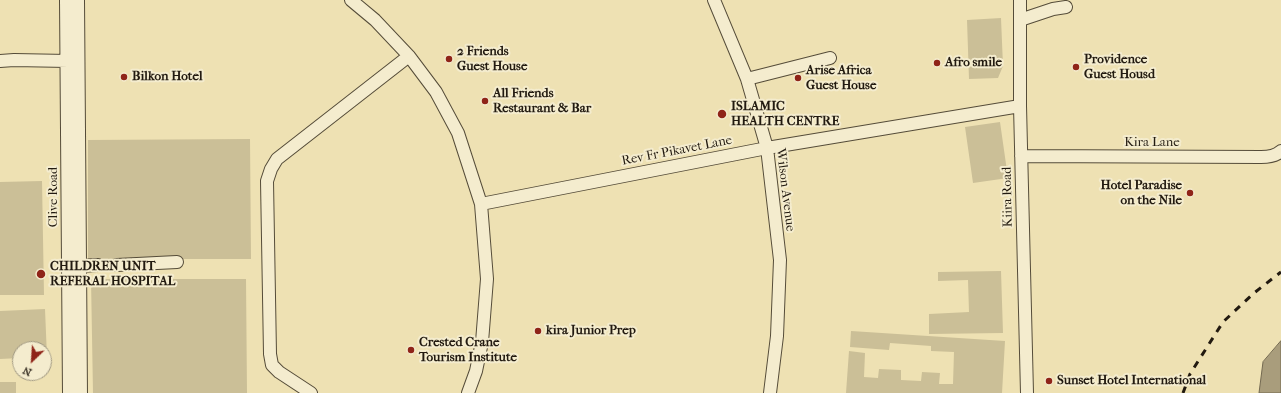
<!DOCTYPE html>
<html>
<head>
<meta charset="utf-8">
<style>
	body { margin:0 }
	#map { position:relative; width:1281px; height:393px; overflow:hidden; background:#eee1b3; font-family:"IM FELL French Canon",serif }
	canvas { display:block }
	.north { position:absolute; left:12px; top:341px; width:40px; height:40px; box-sizing:border-box; background:#f4ecce; border:1px solid #a09882; border-radius:50%; rotate:205deg; font-size:11px; font-weight:700; line-height:16px; text-align:center; color:#221a10 }
	.north::after { content:''; display:block; margin:auto; width:14px; height:18px; background:#8f2418; clip-path:polygon(50% 0,100% 100%,50% 72%,0 100%) }
</style>
</head>
<body>
<div id="map">
<canvas width="1281" height="393"></canvas>
<div class="north">N</div>
</div>
<script>
const context = document.querySelector('canvas').getContext('2d');
context.lineJoin = 'round';
function paint(path, color) {
  context.fillStyle = color;
  context.fill(path, 'evenodd');
}
function strokePath(path, color, width, dash) {
  context.strokeStyle = color;
  context.lineWidth = width;
  context.lineCap = dash ? 'butt' : 'round';
  context.setLineDash(dash || []);
  context.stroke(path);
}
function write(font, color, halo, rows, align = 'center') {
  context.font = font + ' "IM FELL French Canon",serif';
  context.lineWidth = 4;
  context.setLineDash([]);
  context.textBaseline = 'middle';
  context.strokeStyle = halo;
  context.fillStyle = color;
  for (const [text, x, y, turn = 0] of rows) {
    context.save();
    context.translate(x, y);
    context.rotate((+turn || 0) * Math.PI / 180);
    context.textAlign = isNaN(turn) ? turn : align;
    if (halo) context.strokeText(text, 0, 0);
    context.fillText(text, 0, 0);
    context.restore();
  }
}
paint(new Path2D(`
	M1001,18l2,48 -5,12 -29,1 -2,-59z
	M1000,122l8,56 -35,5 -8,-56z
	M250,139l1,120h-163v-119z
	M42,181l2,114h-44v-113z
	M1001,271l2,62 -74,1v-20l40,-2 -1,-32 -30,1v-9z
	M91,279h155l1,114h-154z
	M45,309l2,48h-3v-8h-24v9l-20,1v-48z
	M851,331l154,10 -3,52h-156l3,-42 16,2 -1,24 14,1 1,-9 22,1v10l20,1 1,-9 18,1 -1,11h14l1,-32 -23,-1v-5l-41,-3 -1,7 -39,-3z
	M0,382h16v11h-16z`), '#cbbf97');
const water = new Path2D(`
	M1281,341v52h-22l4,-31z`);
paint(water, '#a99d7c');
strokePath(water, '#736951', 1);
strokePath(new Path2D(`
	M98,265h19`), '#c5b992', 12, [12, 6]);
const minor = new Path2D(`
	M66,0l3,393
	M78,0l3,393
	M351,0l24,20 34,36 27,36 22,41 23,71 6,75 -5,63 -6,29 -8,22
	M714,0l33,79 20,69 13,112 -3,76 -7,57
	M1020,0v106l7,287
	M1020,20l33,-11 13,-2
	M0,61l14,-1 54,1
	M747,79l83,-21
	M1021,156l240,1c7,0 15,-1 20,-6
	M481,204l286,-56 253,-42
	M117,265l60,-3
	M79,266l19,-1
	M311,393l-32,-21 -7,-7 -2,-11 -3,-173 4,-12 6,-10 132,-103`);
strokePath(minor, '#554c39', 14);
strokePath(minor, '#f4ecce', 12);
strokePath(new Path2D(`
	M1183,393l7,-19 33,-52 31,-29 27,-21`), '#221a10', 3, [7, 7]);
for (const [x, y, r, color] of [
	[449,59,4,"#8f2418"],
	[937,63,4,"#8f2418"],
	[1076,67,4,"#8f2418"],
	[124,77,4,"#8f2418"],
	[798,78,4,"#8f2418"],
	[485,101,4,"#8f2418"],
	[722,114,5,"#8f2418"],
	[1190,193,4,"#8f2418"],
	[41,274,5,"#8f2418"],
	[538,331,4,"#8f2418"],
	[411,350,4,"#8f2418"],
	[1049,381,4,"#8f2418"]
]) {
  const dot = new Path2D();
  dot.arc(x, y, r, 0, 2 * Math.PI);
  context.fillStyle = color;
  context.fill(dot);
  strokePath(dot, '#f4ecce', 1.5);
}
write('bold 13px', '#221a10', '#f4ecce', [
	["2 Friends",457,52],
	["Guest House",457,67],
	["Providence",1084,60],
	["Guest Housd",1084,75],
	["Afro smile",945,63],
	["Arise Africa",806,71],
	["Guest House",806,86],
	["Bilkon Hotel",132,77],
	["All Friends",493,94],
	["Restaurant & Bar",493,109],
	["ISLAMIC",731,107],
	["HEALTH CENTRE",731,122],
	["Hotel Paradise",1182,186,"right"],
	["on the Nile",1182,201,"right"],
	["CHILDREN UNIT",50,267],
	["REFERAL HOSPITAL",50,282],
	["kira Junior Prep",546,331],
	["Crested Crane",419,343],
	["Tourism Institute",419,358],
	["Sunset Hotel International",1057,381]
], 'left');
write('13px', '#221a10', '#f4ecce', [
	["Kira Lane",1152,143],
	["Rev Fr Pikavet Lane",677,151,-11],
	["Wilson Avenue",785,190,83],
	["Clive Road",54,197,-90],
	["Kiira Road",1008,197,-91]
]);
</script>
</body>
</html>
